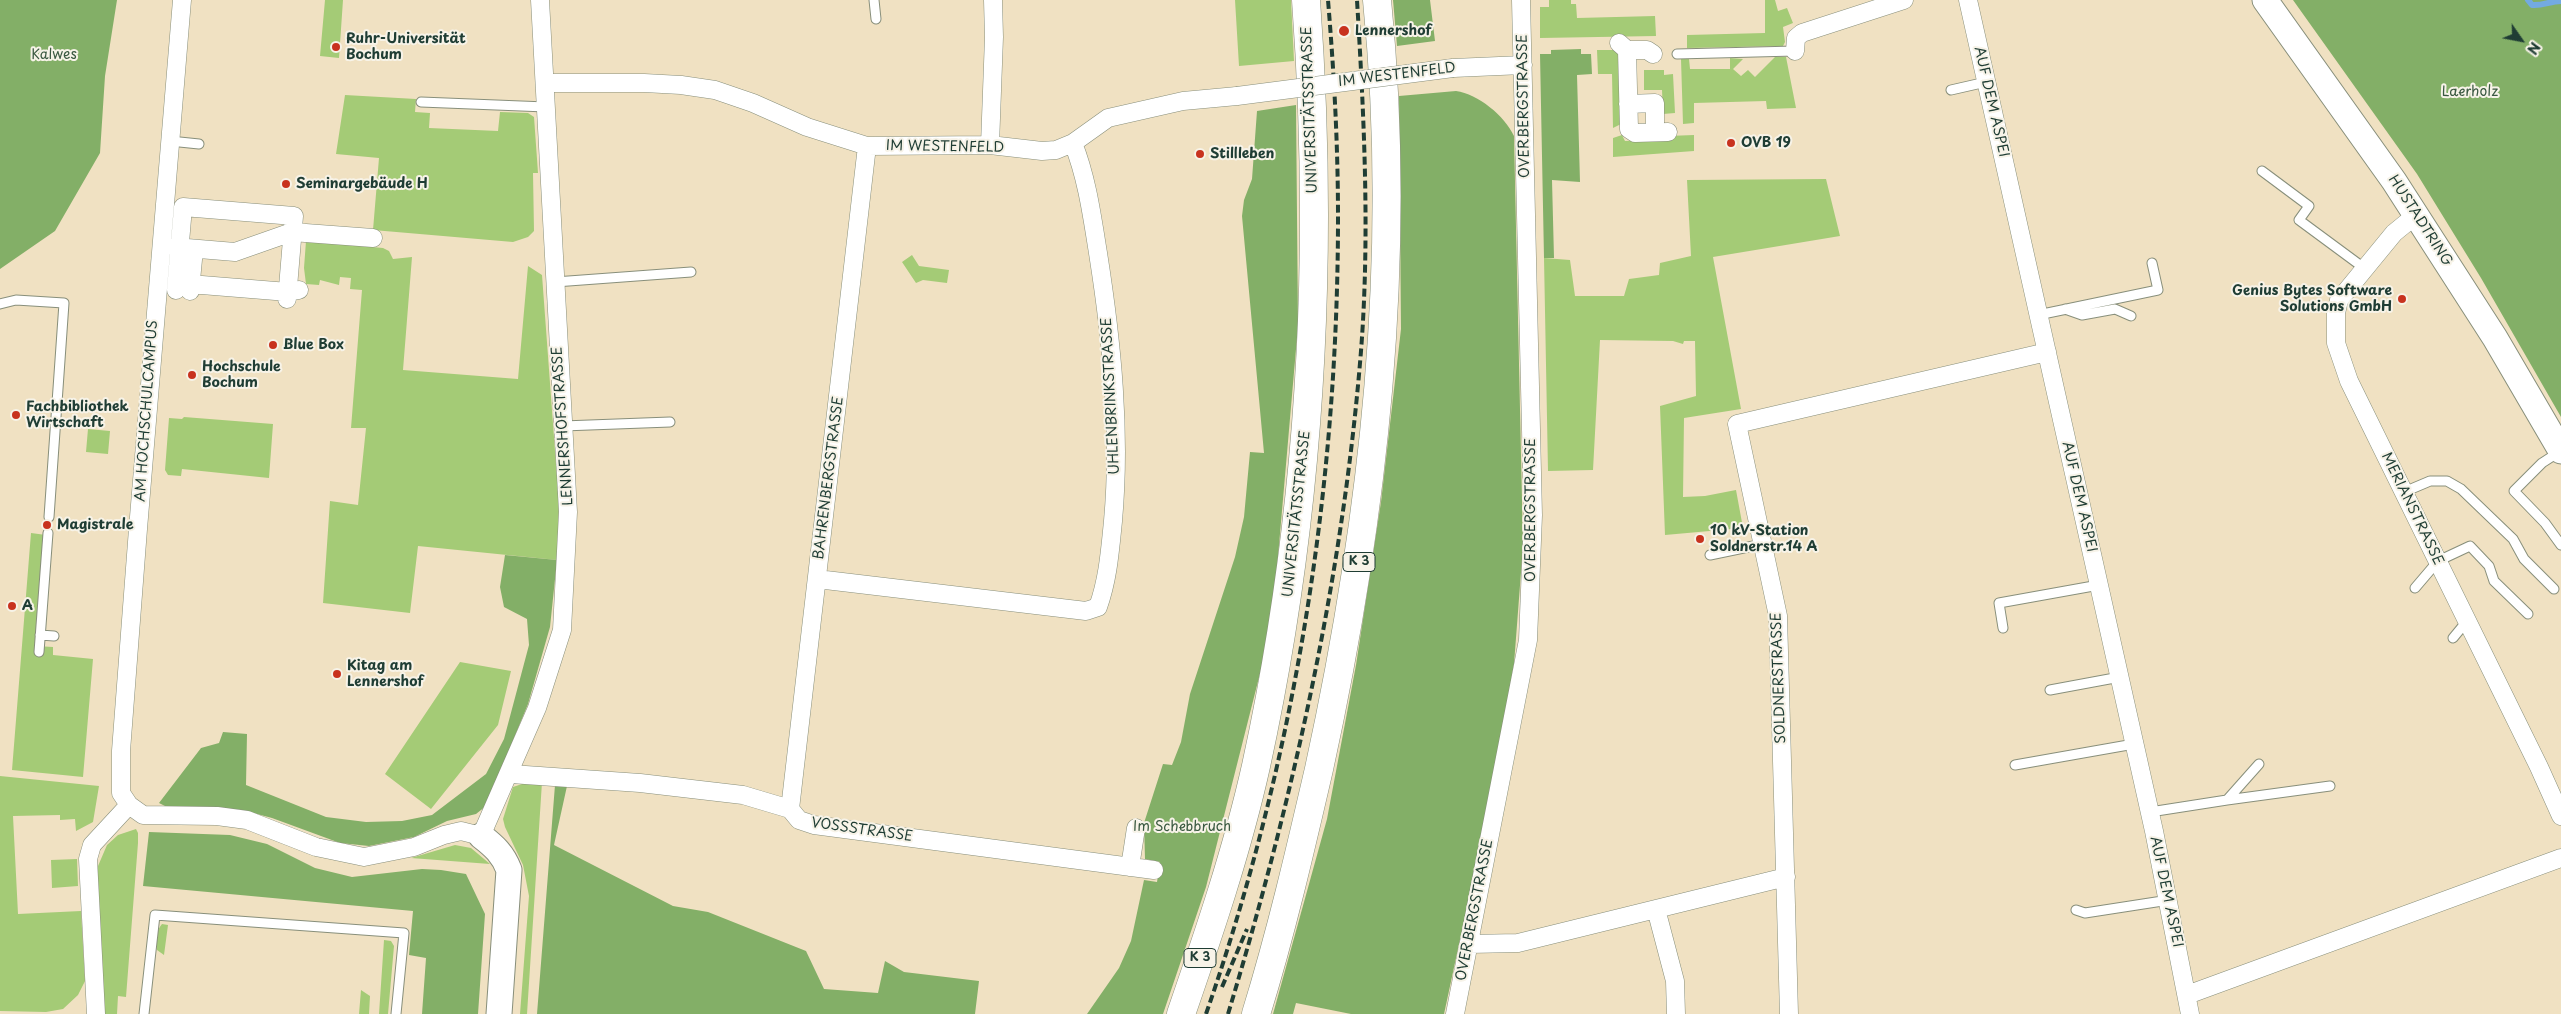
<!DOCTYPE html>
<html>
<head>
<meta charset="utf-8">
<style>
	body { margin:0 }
	#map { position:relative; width:2561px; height:1014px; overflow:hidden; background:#f0e1c2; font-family:"Playpen Sans",sans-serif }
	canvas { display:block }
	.north { position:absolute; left:2496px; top:15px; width:50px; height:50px; -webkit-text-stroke:4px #f7f3e8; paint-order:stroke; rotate:123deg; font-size:14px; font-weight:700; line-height:20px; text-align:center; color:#1f3d34 }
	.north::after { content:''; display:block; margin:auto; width:18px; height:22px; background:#1f3d34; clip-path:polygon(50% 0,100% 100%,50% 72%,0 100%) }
</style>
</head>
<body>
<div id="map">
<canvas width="2561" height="1014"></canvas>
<div class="north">N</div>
</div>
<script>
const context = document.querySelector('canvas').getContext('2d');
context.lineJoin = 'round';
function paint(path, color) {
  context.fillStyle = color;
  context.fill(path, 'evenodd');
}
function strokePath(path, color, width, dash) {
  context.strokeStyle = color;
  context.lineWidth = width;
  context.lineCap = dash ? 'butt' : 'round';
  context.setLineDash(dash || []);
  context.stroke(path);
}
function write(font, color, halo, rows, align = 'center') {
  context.font = font + ' "Playpen Sans",sans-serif';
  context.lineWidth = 4;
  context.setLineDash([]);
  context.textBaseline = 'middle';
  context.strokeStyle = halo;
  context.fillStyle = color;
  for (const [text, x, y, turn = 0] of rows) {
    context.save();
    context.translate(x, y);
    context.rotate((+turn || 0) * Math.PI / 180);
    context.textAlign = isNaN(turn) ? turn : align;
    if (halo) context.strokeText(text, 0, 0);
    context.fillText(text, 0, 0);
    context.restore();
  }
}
paint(new Path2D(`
	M325,0h18l-4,58 -19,-2z
	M1235,0h56l3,61 -55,5z
	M1549,0h22v4h5l1,14 78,-2 1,20 -116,2v-31h9z
	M1765,0h10l3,11 9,-3 6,15 -10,4 2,15 -2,4 -96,2v-13l78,-2z
	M1597,50h22l2,74 -8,4 -1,-54h-14z
	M1775,57h11l10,51 -29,1 -1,-8 -72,2v20l-11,1 -2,-65h8l1,10h40v-11l13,1 -10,10 8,7 7,-6 7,7z
	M1644,70h20v5l9,-1 2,39 -12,1 -1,-24h-18z
	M345,95l71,4 -1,13 15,1 -1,15 69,3 2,-19 28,1 6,4 4,56h-5l1,58 -6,6 -15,5 -140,-12 6,-72 -43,-4z
	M1622,135l3,6 40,-1 3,-4 26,-1v16l-81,6v-19z
	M1826,179l14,57 -127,21 28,152 -57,9 -1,79 22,-1 31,-6 7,38 -78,7 -5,-129 36,-10 -1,-55h-11l-1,3 -10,-3 -73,-1 -7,130 -45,1 -4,-213 26,2 5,36h49l5,-17 30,-4 1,-12 31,-7 -4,-76z
	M306,241l77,7 6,3 4,8 19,-2 -9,113 115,9 10,-113 14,9 17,230 -2,55 -139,-14 -8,67 -87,-10 7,-102 28,4 8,-77h-15l11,-138 -12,-1 1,-11 -11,-1 -1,8 -19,-5 -1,5 -13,-1 -2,-16z
	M912,255l7,11 30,4 -2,13 -24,-3 -7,3 -14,-21z
	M184,417l89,7 -4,54 -87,-9 -1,7 -13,-1 -3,-5 4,-52 13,1z
	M88,429l22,2 -2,23 -22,-2z
	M31,533l15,2 -10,111 17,1v8l40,4 -10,118 -71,-7z
	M460,662l51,9 -13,54 -67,84 -46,-35z
	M0,776l99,10 -6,36 -17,9 -1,-12 -15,1v-5l-47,1 5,98 63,-3 4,70 -7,14 -15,14 -17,3 -46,-1z
	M528,782h14l-15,232h-7l9,-118 -6,-31 -18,-38 -2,-8 10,-32z
	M136,829l2,4v10l-12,154 -8,-1 -1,18h-13l-7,-118 1,-30 9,-21 11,-10z
	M455,845l16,3 19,16 -79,-6z
	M77,859l1,27 -26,2 -1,-28z
	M162,924l6,1 -4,30 -7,-5c-2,-9 -1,-19 5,-26z
	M384,940l7,1 3,5 -6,68h-9z
	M361,990l9,6 -1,18h-10z`), '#a4cb76');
paint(new Path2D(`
	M0,0h117l-12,76 -5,77 -45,78 -55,38z
	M1393,0h37l5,41 -38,5z
	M2293,0h268v417l-80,-139 -64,-104z
	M1581,49v5h10l1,20 -15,1 3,107 -28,-2 2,78h-10l-4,-204h11v-4z
	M1456,91c22,3 49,25 58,45l9,410 -9,118 -23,131 -47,219h-93l-55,-11 -3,11h-20l54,-195 29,-154 25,-163 20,-173 -2,-233z
	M1296,105l2,221 -26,300 -66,261 -43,127h-76l32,-46 12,-27 13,-61 13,2 3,-20 -15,-3 -1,-36 19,-59 9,1 9,-23 9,-48 45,-137 9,-40 6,-65 14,1 -22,-237 2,-16 8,-21 5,-68z
	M505,555l52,5 -7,67 -22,77 -42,102 -10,8 -29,7 -33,16 -45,9 -29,-3 -68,-25 -30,-8 -77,-4 -6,-3 42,-55 18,-5 4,-11 24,2 -1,51 80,32 40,5 36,-1 30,-6 54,-41 18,-35 25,-94 -2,-26 -23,-12 -4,-20z
	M555,785l12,1 -13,59 119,61 35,6 98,39 18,38 54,4 7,-32 19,11 75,9 -4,33h-438z
	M149,832l81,3 37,9 48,24 37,9 70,-8 19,1 25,4 19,40 -7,100h-56l4,-56 -17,-3 4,-44 -270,-25z`), '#83af67');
strokePath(new Path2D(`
	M2528,0l4,5c11,1 18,-4 29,-4`), '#73aae1', 6);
const lane = new Path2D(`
	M874,0l2,19
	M1677,54l118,-3
	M1951,90l35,-8
	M421,102l125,5
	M170,141l29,3
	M2262,171l47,35 -10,14 65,48
	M555,282l136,-10
	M0,304l16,-4 48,3 -15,214
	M2065,309l17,6 33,-6 16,7
	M2038,315l120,-25 -6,-27
	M563,426l107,-4
	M2559,452l-17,11 -28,28 31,32 16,22
	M2404,492l26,-11h17l14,8 52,50 11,20 30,30
	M1710,555l53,-11
	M2415,588l23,-27 32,-15 19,20 5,15 34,33
	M2003,628l-4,-25 100,-18
	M40,635l14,1
	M2453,638l14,-17
	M39,652l9,-119
	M2050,690l70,-13
	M2015,765l119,-21
	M2227,800l103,-14
	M2150,812l77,-12 32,-36
	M2076,910l9,3 84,-13
	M144,1014l11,-99 249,18 -8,81`);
const street = new Path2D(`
	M182,0l-44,529 -17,222v42l8,12 14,10 74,1 30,4 69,27 48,10 50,-10 30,-12 17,-4 20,5 56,-128 25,-78 6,-118 -28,-512
	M1968,0l186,831 36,183
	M1619,43l8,7h20l6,4
	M1627,50l2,79 6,4 33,-1
	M1795,51l1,-13 6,-5 102,-33
	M1453,68l70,-3
	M545,83h99l37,2 34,5 38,13 54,24 60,19 123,-1 52,6 14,-1 17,-7 35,-25 75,-17 54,-5
	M1628,104l27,-1v29
	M990,145l4,-108 -1,-37
	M2416,215l-22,18 -55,67 -3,13v30l13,38 190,386 22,49
	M175,247l60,5 57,-20 81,6
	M177,283l111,9 11,-2
	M176,290l7,-83 111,9 -7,83
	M190,291l4,-42
	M817,579l269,32 12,-4c10,-28 12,-56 15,-86 8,-89 -1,-179 -15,-268 -6,-37 -11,-75 -25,-110
	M511,774l129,9 103,12 47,14 9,11 15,5 340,45
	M790,809l77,-663
	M1130,867l6,-39
	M1656,909l19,72 1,33
	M1469,944l49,-1 268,-66
	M2187,995l374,-137
	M96,1014l-8,-155 4,-14 37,-40
	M1455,1014l73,-374 5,-125 -12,-515
	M1789,1014l-11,-398 -41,-192 310,-72`);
const secondary = new Path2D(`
	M2265,0l129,181 101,157 66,113
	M481,836c13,10 22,18 28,34l-10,144`);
const highway = new Path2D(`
	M1181,1014c28,-81 56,-163 75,-248 55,-252 69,-508 50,-766
	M1256,1014c25,-81 44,-163 63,-245 55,-252 84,-511 58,-769`);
strokePath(lane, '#888f7b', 11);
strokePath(street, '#888f7b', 19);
strokePath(secondary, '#888f7b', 27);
strokePath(highway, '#888f7b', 29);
strokePath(lane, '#fff', 9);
strokePath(street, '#fff', 18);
strokePath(secondary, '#fff', 25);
strokePath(highway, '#fff', 28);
strokePath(new Path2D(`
	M1222,987l25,-58
	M1206,1014c89,-256 132,-526 132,-797 0,-72 -4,-145 -10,-217
	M1228,1014c65,-215 115,-438 133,-663 9,-117 3,-234 -4,-351`), '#1f3d34', 4, [8, 4]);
const streetBridge = new Path2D(`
	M1237,96l216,-28`);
strokePath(streetBridge, '#888f7b', 19, []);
strokePath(streetBridge, '#fff', 18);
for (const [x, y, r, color] of [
	[1344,31,6,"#c8321e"],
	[336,47,5,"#c8321e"],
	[1731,143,5,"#c8321e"],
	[1200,154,5,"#c8321e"],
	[286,184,5,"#c8321e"],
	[2402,299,5,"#c8321e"],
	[273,345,5,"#c8321e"],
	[192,375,5,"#c8321e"],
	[16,415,5,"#c8321e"],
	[47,525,5,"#c8321e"],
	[1700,539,5,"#c8321e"],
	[12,606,5,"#c8321e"],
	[337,674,5,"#c8321e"]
]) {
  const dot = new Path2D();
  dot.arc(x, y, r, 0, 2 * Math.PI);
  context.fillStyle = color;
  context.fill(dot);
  strokePath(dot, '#f7f3e8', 2);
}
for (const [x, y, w] of [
	[1359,562,32],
	[1200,958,32]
]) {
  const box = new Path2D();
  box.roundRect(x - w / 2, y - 9.5, w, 19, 4);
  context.fillStyle = '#f7f3e8';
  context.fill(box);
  strokePath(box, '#1f3d34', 1);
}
write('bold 12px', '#1f3d34', null, [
	["K 3",1359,562],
	["K 3",1200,958]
]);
write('bold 14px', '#1f3d34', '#f7f3e8', [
	["Lennershof",1355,31],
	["Ruhr-Universität",346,39],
	["Bochum",346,55],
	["OVB 19",1741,143],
	["Stillleben",1210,154],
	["Seminargebäude H",296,184],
	["Genius Bytes Software",2392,291,"right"],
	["Solutions GmbH",2392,307,"right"],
	["Blue Box",283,345],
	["Hochschule",202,367],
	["Bochum",202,383],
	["Fachbibliothek",26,407],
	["Wirtschaft",26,423],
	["Magistrale",57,525],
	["10 kV-Station",1710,531],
	["Soldnerstr.14 A",1710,547],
	["A",22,606],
	["Kitag am",347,666],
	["Lennershof",347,682]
], 'left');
write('14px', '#3a5941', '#f7f3e8', [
	["Kalwes",54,55],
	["Laerholz",2470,92],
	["Im Schebbruch",1182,827]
]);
write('14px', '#1f3d34', '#f7f3e8', [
	["IM WESTENFELD",1397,75,-7],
	["AUF DEM ASPEI",1991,102,77],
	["OVERBERGSTRASSE",1524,106,-91],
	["UNIVERSITÄTSSTRASSE",1310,110,-92],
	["IM WESTENFELD",945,147,1],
	["HUSTADTRING",2420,221,57],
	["UHLENBRINKSTRASSE",1111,396,-93],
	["AM HOCHSCHULCAMPUS",147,411,-86],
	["LENNERSHOFSTRASSE",563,426,-94],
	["BAHRENBERGSTRASSE",829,478,-83],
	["AUF DEM ASPEI",2079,497,77],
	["MERIANSTRASSE",2412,509,64],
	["OVERBERGSTRASSE",1531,510,-90],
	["UNIVERSITÄTSSTRASSE",1297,514,-84],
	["SOLDNERSTRASSE",1779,678,-92],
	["VOSSSTRASSE",862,830,8],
	["AUF DEM ASPEI",2166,892,78],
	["OVERBERGSTRASSE",1475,910,-79]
]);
</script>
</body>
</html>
